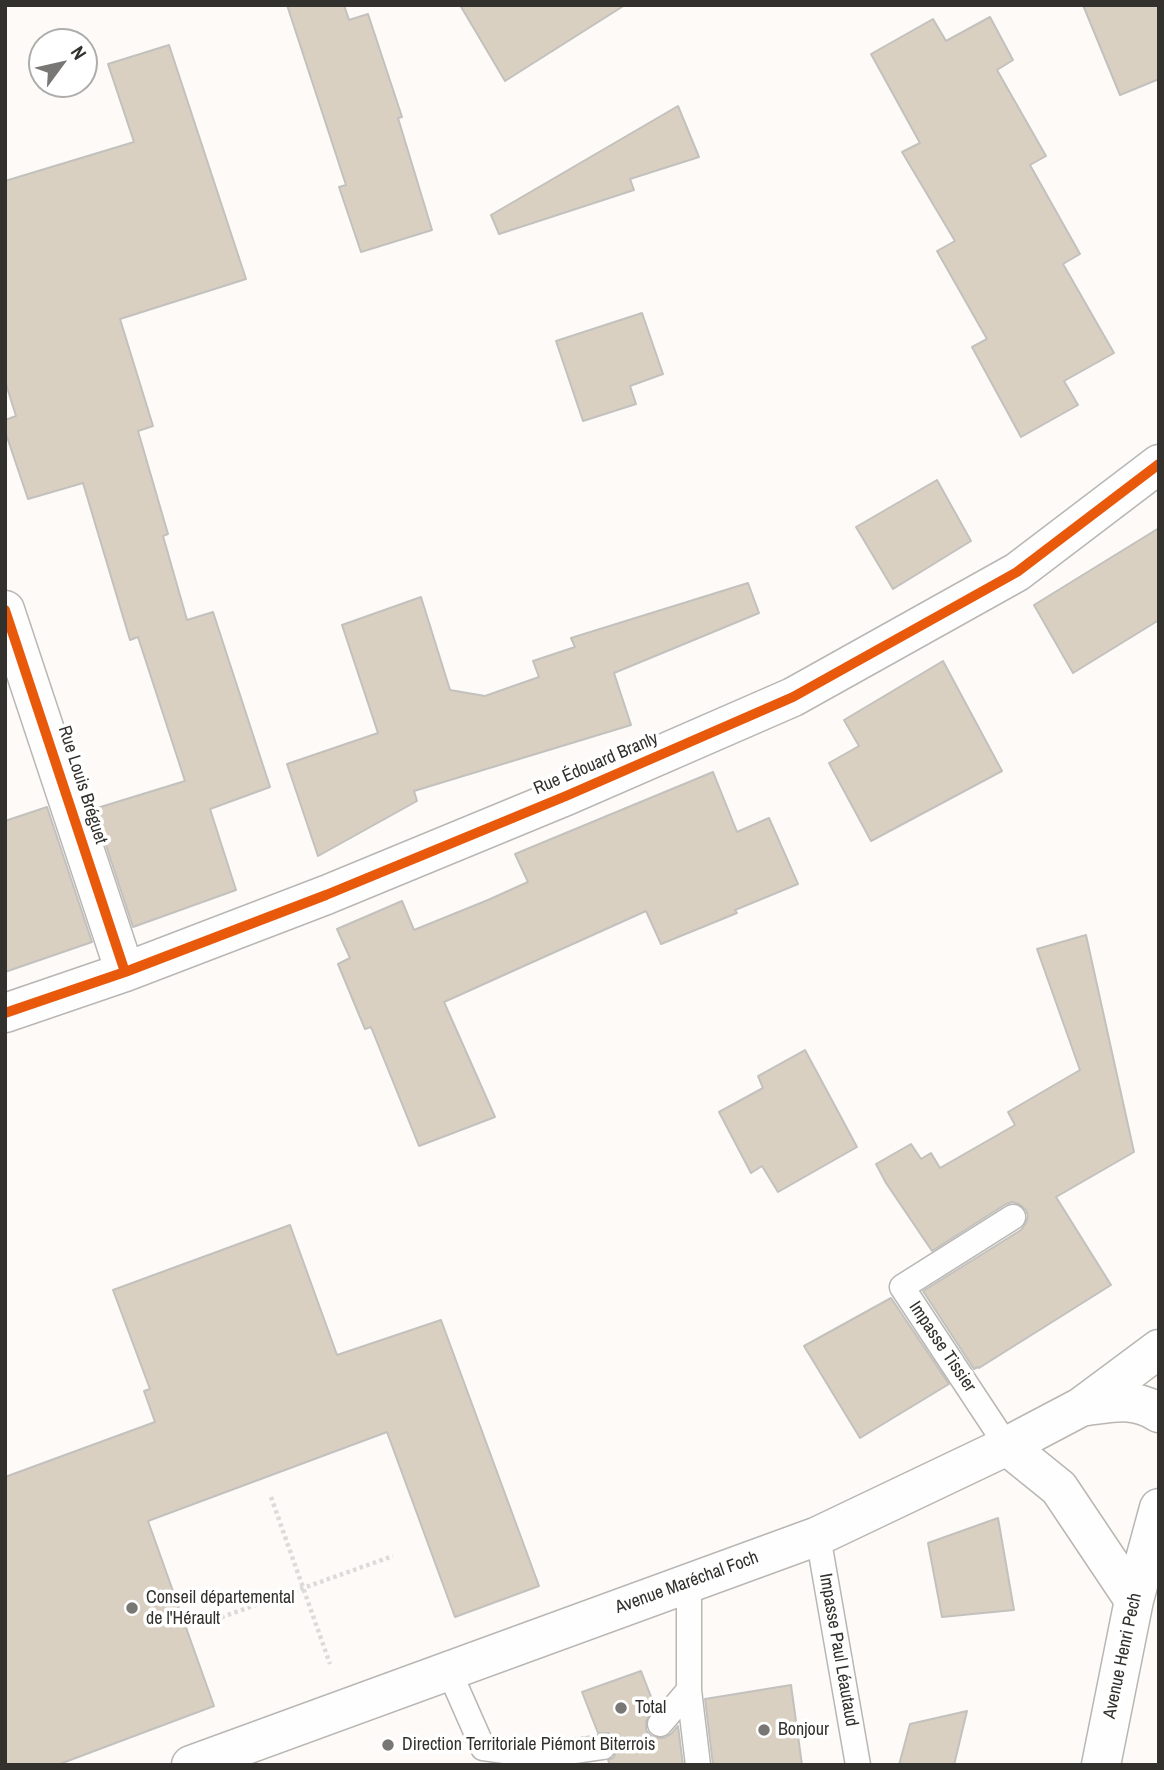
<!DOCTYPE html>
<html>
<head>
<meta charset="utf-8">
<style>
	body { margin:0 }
	#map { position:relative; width:1164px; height:1770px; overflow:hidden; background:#fdfaf7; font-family:"Archivo Narrow",sans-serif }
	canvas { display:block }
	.frame { position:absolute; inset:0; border:7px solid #32312e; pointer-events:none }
	.north { position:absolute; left:28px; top:28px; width:70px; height:70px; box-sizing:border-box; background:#fff; border:2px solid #adadab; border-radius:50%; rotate:57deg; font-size:19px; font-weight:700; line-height:28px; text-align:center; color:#32312e }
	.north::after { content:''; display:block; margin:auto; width:24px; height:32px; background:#797774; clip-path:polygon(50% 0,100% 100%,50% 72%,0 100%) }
</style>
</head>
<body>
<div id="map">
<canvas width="1164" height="1770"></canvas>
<div class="frame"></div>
<div class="north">N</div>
</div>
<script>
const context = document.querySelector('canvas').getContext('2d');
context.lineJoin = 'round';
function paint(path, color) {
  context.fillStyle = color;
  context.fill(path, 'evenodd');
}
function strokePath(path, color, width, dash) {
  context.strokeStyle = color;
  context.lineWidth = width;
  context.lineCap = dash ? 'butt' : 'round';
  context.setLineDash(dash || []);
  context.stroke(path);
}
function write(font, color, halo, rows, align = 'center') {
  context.font = font + ' "Archivo Narrow",sans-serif';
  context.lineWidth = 7;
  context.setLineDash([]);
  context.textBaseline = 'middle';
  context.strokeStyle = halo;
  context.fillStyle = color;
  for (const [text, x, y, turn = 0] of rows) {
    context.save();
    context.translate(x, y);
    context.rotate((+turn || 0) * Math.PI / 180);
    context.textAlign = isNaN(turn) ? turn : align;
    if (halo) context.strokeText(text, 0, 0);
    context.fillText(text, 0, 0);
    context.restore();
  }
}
const building = new Path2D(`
	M287,5h57l5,15 19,-6 34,103 -4,1 34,112 -71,22 -22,-65 7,-2z
	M460,5h165l-120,76z
	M1083,5h76v74l-39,16z
	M990,17l23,43 -16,10 49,86 -16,9 50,89 -17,10 51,89 -50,28 14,24 -57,32 -49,-90 15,-8 -50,-88 18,-10 -53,-89 18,-9 -49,-89 62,-35 13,22z
	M169,45l77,234 -126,40 33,107 -15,5 30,103 -5,2 24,84 26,-8 57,175 -60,22 26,81 -103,37 -39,-118 91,-28 -47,-144 -8,3 -47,-157 -55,16 -23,-68v-11l11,-4 -11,-35v-200l129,-39 -26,-78z
	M678,106l21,51 -69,22 4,11 -135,44 -8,-19z
	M642,313l21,61 -33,12 6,18 -53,17 -27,-80z
	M937,480l34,61 -78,48 -37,-62z
	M1159,528v92l-86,53 -39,-68z
	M748,583l11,30 -145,60 17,52 -217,66 3,10 -99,55 -31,-92 91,-31 -36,-108 79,-28 29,93 35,6 54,-19 -6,-16 42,-14 -4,-9z
	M943,661l59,110 -131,70 -42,-78 30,-17 -15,-26z
	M713,772l24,60 32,-14 29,66 -63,26 2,3 -76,31 -15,-33 -202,91 51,115 -76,29 -48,-119 -6,2 -27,-65 12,-6 -13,-29 65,-28 12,29 74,-30 40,-18 -13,-28z
	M47,807l45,135 -87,30v-151z
	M1086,935l48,217 -78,45 55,88 -132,83 -1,-1 -4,2 -51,-78 98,-61 5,-7 2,-7 -2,-6 -7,-6 -7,-2 -6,2 -74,47 -46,-68 -10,-19 35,-20 10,15 10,-6 9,15 75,-43 -7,-13 72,-42 -43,-121z
	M805,1050l52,97 -79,45 -16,-26 -11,7 -32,-61 44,-24 -5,-12z
	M290,1225l47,130 104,-35 98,266 -84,31 -68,-185 -239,89 66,185 -157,59h-52v-288l150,-55 -11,-31 6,-2 -37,-99z
	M891,1298l58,86 -89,54 -56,-92z
	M998,1518l16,92 -72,7 -14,-74z
	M641,1671l14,36 -9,14v9l5,6 6,2h7l7,-4 7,-8 5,39h-73l-2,-5 5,-2 3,-5 2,-9 -4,-7 -5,-4h-11l-16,-41z
	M791,1685l11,80h-89l-8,-66z
	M967,1711l-13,54h-55l11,-41z`);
paint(building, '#d9d0c2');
strokePath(building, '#c3c1be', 2);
const service = new Path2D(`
	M1007,1446l-105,-159 111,-70
	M818,1536l40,229
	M449,1671l34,77 59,8 61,-9
	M689,1690l9,75
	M660,1724l29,-34v-107`);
const minor = new Path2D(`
	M5,610l120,362
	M5,1013l120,-41 201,-77 240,-99 227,-99 224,-125 142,-108`);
const secondary = new Path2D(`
	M1081,1407c28,-4 52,-11 78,6
	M1007,1446l52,42 75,112
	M191,1765l627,-229 189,-90 74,-39 78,-58
	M1101,1765l33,-165 25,-92`);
strokePath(service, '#b9b7b4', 27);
strokePath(minor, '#b9b7b4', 41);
strokePath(secondary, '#b9b7b4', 41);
strokePath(new Path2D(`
	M271,1497l59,167
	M208,1622l185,-66`), '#dbdbd9', 4.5, [3.5, 3.5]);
strokePath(service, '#fffefe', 24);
strokePath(minor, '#fffefe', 38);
strokePath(secondary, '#fffefe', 38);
strokePath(new Path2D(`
	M5,610l120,362
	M5,1013l120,-41 201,-77 240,-99 227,-99 224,-125 142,-108`), '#e8590c', 10);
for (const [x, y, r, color] of [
	[132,1608,7,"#797774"],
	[621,1708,7,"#797774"],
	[764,1730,7,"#797774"],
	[388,1745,7,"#797774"]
]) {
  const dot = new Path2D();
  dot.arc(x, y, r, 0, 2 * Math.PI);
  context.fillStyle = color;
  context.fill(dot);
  strokePath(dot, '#fff', 2.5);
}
write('18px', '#32312e', '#fff', [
	["Rue Édouard Branly",596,764,-23],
	["Rue Louis Bréguet",82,785,72],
	["Impasse Tissier",942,1347,56],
	["Avenue Maréchal Foch",687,1583,-20],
	["Impasse Paul Léautaud",838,1650,80],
	["Avenue Henri Pech",1123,1656,-78]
]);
write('18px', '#32312e', '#fff', [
	["Conseil départemental",146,1598],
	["de l'Hérault",146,1619],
	["Total",635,1708],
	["Bonjour",778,1730],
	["Direction Territoriale Piémont Biterrois",402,1745]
], 'left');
</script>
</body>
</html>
